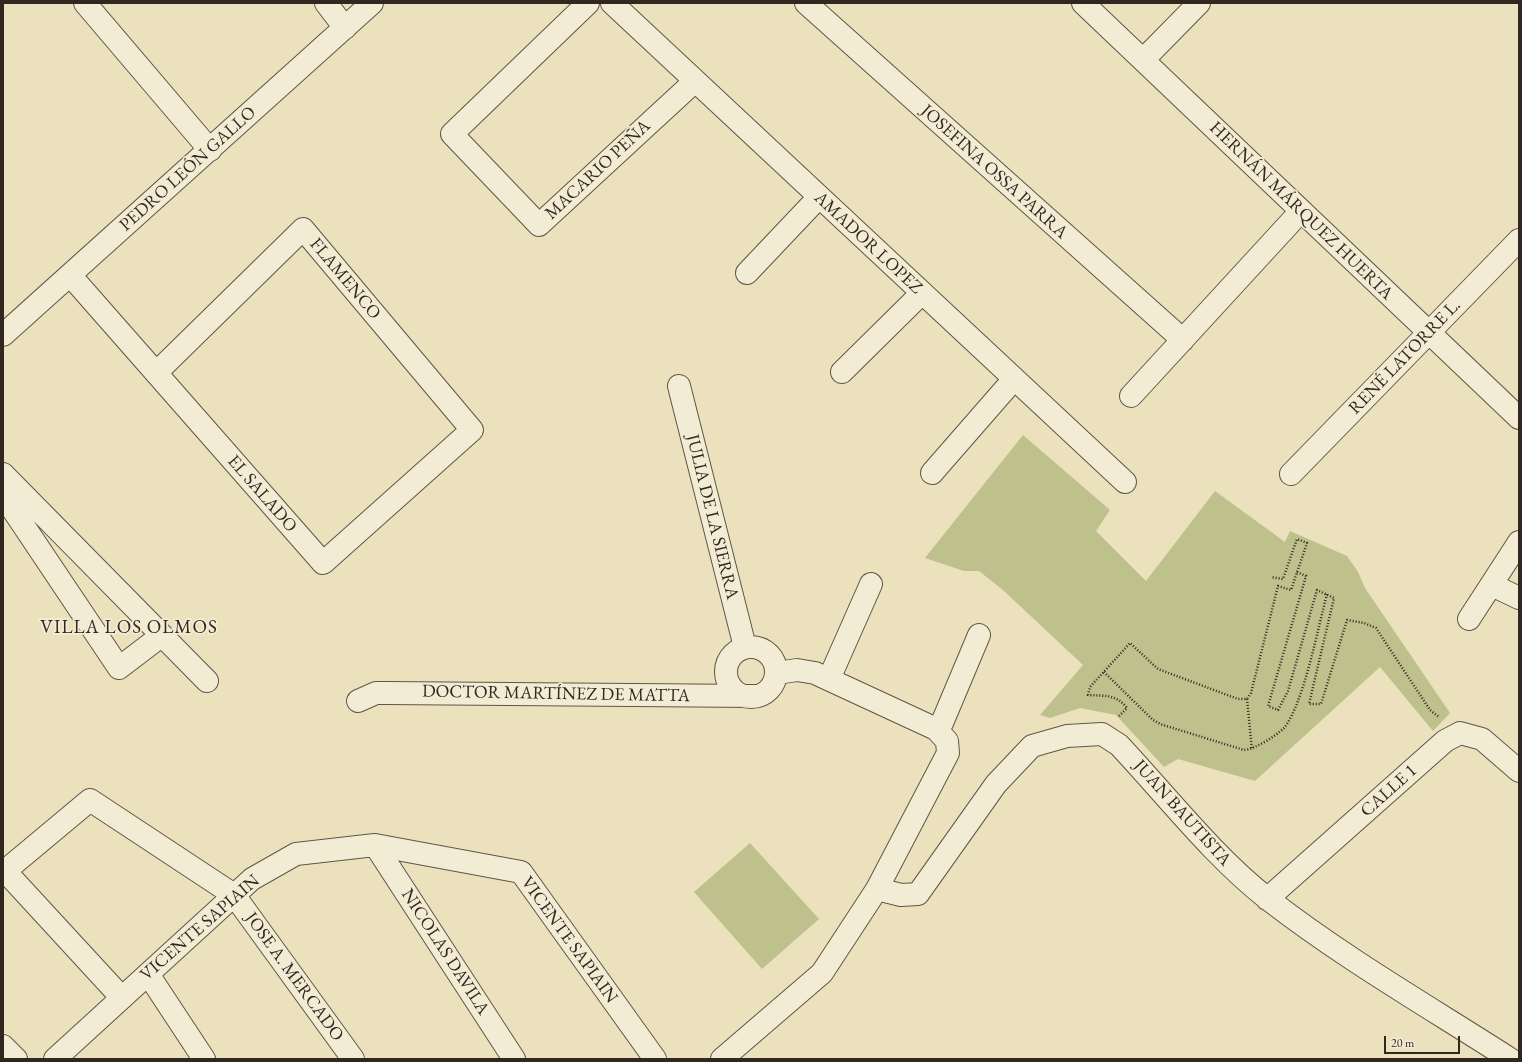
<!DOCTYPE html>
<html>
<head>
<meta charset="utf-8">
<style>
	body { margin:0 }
	#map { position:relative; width:1522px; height:1062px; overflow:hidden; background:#ece1bd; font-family:"EB Garamond",serif }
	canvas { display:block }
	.frame { position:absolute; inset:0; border:4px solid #322621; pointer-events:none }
	.scale { position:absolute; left:1384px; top:1036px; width:76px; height:18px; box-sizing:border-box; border:2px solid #322621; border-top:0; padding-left:5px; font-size:12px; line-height:14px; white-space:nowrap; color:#322621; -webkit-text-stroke:3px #f3ecd4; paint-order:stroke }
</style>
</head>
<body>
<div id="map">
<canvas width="1522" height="1062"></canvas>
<div class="frame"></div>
<div class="scale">20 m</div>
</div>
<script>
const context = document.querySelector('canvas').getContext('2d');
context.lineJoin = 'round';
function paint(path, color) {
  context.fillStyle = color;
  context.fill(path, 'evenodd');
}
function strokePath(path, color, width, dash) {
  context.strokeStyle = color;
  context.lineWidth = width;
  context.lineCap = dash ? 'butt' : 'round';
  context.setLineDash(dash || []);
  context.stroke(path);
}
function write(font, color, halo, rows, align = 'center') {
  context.font = font + ' "EB Garamond",serif';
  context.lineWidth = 3.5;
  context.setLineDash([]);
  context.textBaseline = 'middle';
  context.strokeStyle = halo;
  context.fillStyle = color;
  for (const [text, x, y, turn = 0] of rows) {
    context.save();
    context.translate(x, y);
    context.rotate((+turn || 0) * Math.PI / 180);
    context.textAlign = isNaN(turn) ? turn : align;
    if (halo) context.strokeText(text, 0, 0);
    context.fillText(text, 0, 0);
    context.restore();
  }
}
paint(new Path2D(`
	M1023,435l87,75 -14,21 50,50 69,-90 70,51 5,-11 57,25 11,16 7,16 85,125 -17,18 -53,-64 -125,114 -77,-22 -14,8 -48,-52 -36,-7 -30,10 -10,-3 43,-50 -79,-74 -25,-20h-15l-39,-13z
	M750,843l69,76 -57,50 -68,-77z`), '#bfc18c');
const minor = new Path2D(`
	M85,3l125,147
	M326,3l19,25
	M588,3l-136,131 87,91 155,-143
	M612,3l513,479
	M806,3l377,337
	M1083,3l436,415
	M1143,60l56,-57
	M747,273l72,-76
	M70,275l253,288 149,-133 -169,-201 -147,144
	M3,335l369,-332
	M842,372l80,-79
	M679,386l66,261
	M1131,396l170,-185
	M932,473l82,-94
	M3,474l204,207
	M1291,474l228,-234
	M3,495l116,173 42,-32
	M1492,585l27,13
	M1469,619l50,-77
	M726 672a25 25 0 1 1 50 0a25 25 0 1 1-50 0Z
	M829,679l42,-95
	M358,701l18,-8h10l369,3
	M936,729l6,-6 37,-88
	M375,845l139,214
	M877,889l24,6 17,-1 78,-110 36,-38 35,-10 35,-2 17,11c47,50 95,112 149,154 76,59 161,108 242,160
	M1267,899l178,-158 15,-8 22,6 37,32
	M148,974l56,85
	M122,998l-117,-127 85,-71 144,95 119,164
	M3,1046l13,13
	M55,1059l197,-180 44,-25 79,-9 146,27 134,187
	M722,1059l100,-86 55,-84 71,-136 -1,-12 -11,-12 -121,-56 -18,-3 -20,3`);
strokePath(minor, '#605548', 24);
strokePath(new Path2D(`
	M1297,572l9,4 -38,130 10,4 10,-19 29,-101 17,8 -25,106h12l26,-84 17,3 12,5 54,82 9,7
	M1104,672l49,48 7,4 84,26c11,-1 32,-14 40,-22 20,-25 34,-101 43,-134
	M1247,699l5,51
	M1119,716l8,-8c-11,-14 -22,-12 -39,-13l2,-8 40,-44 28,26 80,30h9l4,-6 27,-107 13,4 16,-47 -10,-4 -14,40 -12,-2`), '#322621', 2.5, [1, 2]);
strokePath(minor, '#f3ecd4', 22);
write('18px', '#322621', '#f3ecd4', [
	["PEDRO LEÓN GALLO",188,169,-42],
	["MACARIO PEÑA",598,170,-43],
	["JOSEFINA OSSA PARRA",994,172,42],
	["HERNÁN MÁRQUEZ HUERTA",1301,211,44],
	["AMADOR LOPEZ",868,243,43],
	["FLAMENCO",345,279,50],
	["RENÉ LATORRE L.",1405,357,-46],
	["EL SALADO",262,494,49],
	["JULIA DE LA SIERRA",712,517,76],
	["DOCTOR MARTÍNEZ DE MATTA",556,694,1],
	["CALLE 1",1389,791,-42],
	["JUAN BAUTISTA",1182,813,48],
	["VICENTE SAPIAIN",200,928,-41],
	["VICENTE SAPIAIN",569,940,54],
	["NICOLAS DAVILA",445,952,57],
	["JOSE A. MERCADO",294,977,54]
]);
context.letterSpacing = '1px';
write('19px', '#322621', '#f3ecd4', [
	["VILLA LOS OLMOS",129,628]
]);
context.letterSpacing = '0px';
</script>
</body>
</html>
